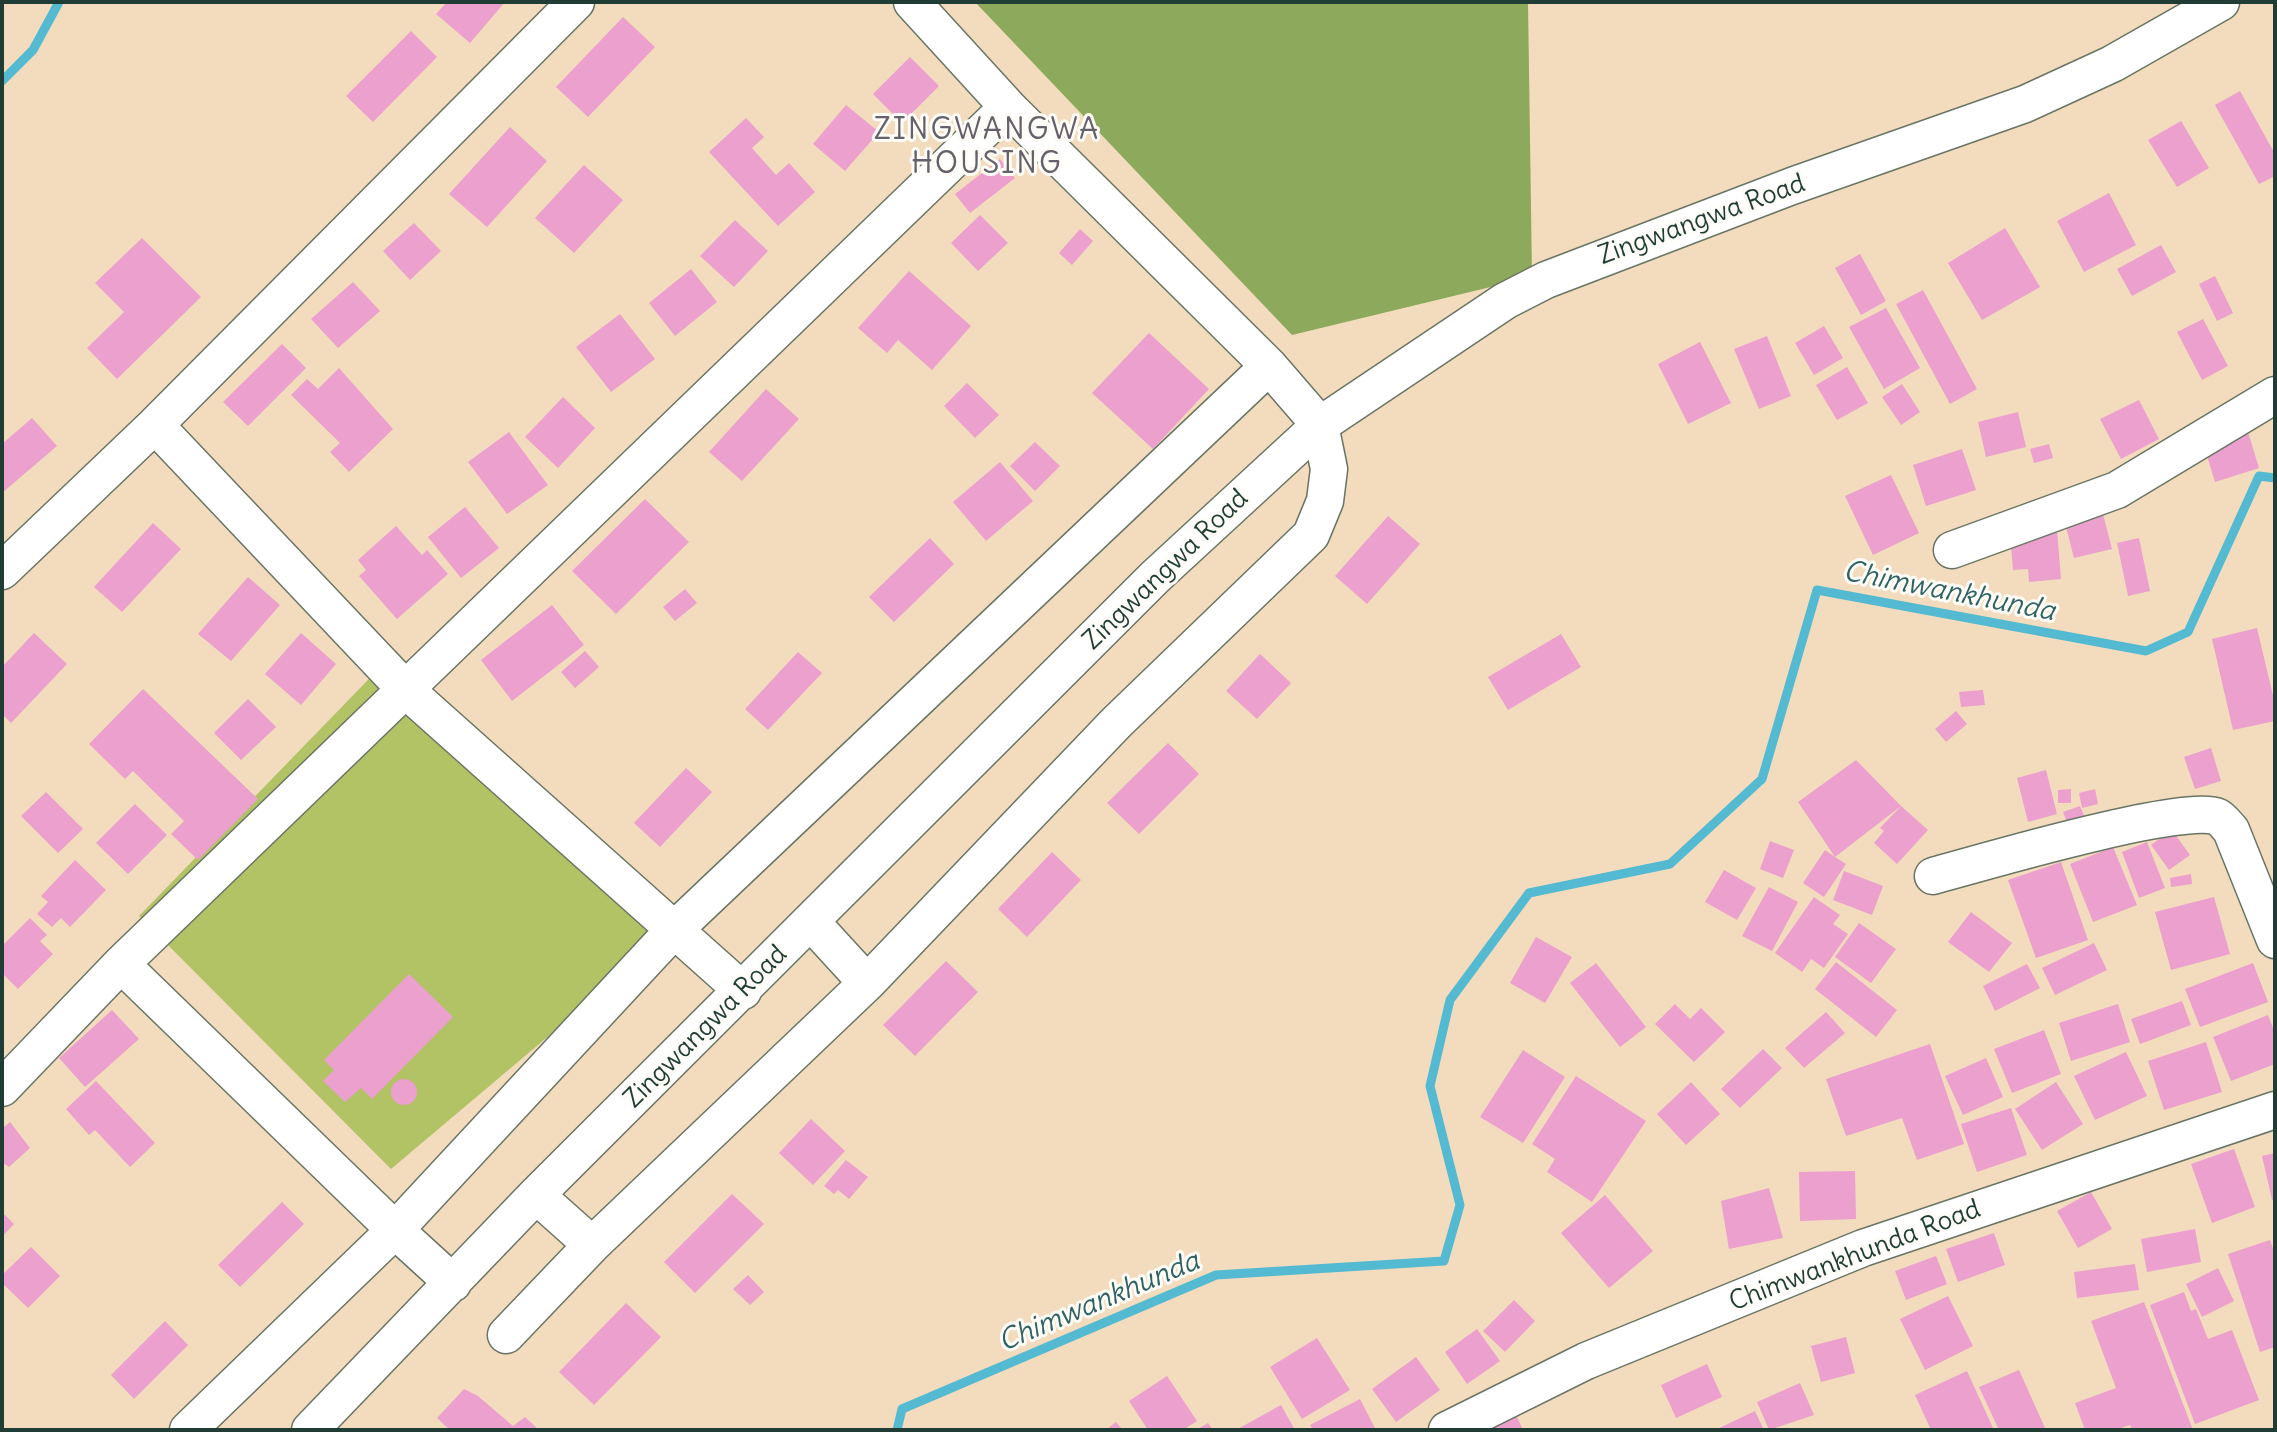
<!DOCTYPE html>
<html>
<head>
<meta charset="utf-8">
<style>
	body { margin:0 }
	#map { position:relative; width:2277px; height:1432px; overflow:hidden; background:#f3dcbd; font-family:Delius,sans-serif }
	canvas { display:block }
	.frame { position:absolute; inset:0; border:4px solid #1f3d34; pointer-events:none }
</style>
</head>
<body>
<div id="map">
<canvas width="2277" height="1432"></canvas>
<div class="frame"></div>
</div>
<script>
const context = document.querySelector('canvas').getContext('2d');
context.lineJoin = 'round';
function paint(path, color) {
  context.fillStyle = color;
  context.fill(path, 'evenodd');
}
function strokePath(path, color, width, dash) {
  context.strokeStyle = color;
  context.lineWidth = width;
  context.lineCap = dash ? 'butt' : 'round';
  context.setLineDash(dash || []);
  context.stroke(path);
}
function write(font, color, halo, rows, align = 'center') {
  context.font = font + ' Delius,sans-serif';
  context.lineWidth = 6;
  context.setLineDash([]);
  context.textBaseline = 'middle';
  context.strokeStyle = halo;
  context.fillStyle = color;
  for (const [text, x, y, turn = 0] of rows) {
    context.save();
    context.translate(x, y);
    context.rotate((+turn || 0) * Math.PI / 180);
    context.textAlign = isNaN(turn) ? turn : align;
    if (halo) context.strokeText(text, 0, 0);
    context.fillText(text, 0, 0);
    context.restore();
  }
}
paint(new Path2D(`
	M396,651l276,281 -281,237 -252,-253z`), '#b2c366');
paint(new Path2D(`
	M975,2h553l4,275 -240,58z`), '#8da95b');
strokePath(new Path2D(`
	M2,81l31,-31 26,-48
	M897,1430l5,-21 314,-134 228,-14 16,-56 -30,-119 20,-86 79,-107 141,-29 92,-85 55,-189 329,61 42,-19 71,-156 16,2`), '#53bad1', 9);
paint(new Path2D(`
	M447,2h58l-35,41 -34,-29z
	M623,17l32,30 -67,70 -32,-30z
	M411,31l26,26 -64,65 -27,-26z
	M910,57l29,29 -37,37 -29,-29z
	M2240,91l35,63v22l-16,8 -44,-79z
	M846,105l33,27 -34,39 -32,-27z
	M746,118l18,19 -12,11 24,27 13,-12 26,29 -37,34 -69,-74z
	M2181,121l28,47 -32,19 -29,-47z
	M510,127l37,34 -60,66 -38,-33z
	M1000,159l15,19 -45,35 -15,-19z
	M584,165l39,35 -49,53 -39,-35z
	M2109,193l27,52 -52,27 -27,-51z
	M980,215l28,28 -30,28 -27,-28z
	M735,220l33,31 -34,36 -34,-31z
	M414,223l27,28 -31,29 -27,-29z
	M2005,228l35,59 -58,33 -34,-57z
	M1080,229l13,12 -21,24 -13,-12z
	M142,238l59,59 -84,82 -30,-31 37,-36 -29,-29z
	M2161,245l15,27 -44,24 -15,-27z
	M1860,254l26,47 -25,14 -26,-47z
	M691,269l26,33 -42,34 -26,-33z
	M909,271l62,55 -39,44 -34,-30 -11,13 -29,-25z
	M2215,276l18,37 -16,8 -18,-37z
	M353,282l27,29 -42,37 -27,-29z
	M1923,290l54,99 -27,15 -54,-100z
	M1886,308l34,60 -36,21 -35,-62z
	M620,314l35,45 -44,33 -35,-45z
	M2203,319l25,47 -26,14 -25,-48z
	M1824,326l19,32 -29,17 -19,-32z
	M1149,333l60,56 -56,60 -61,-56z
	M1767,336l24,60 -32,13 -25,-60z
	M1700,342l31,61 -43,21 -30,-60z
	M282,344l24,24 -58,58 -25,-24z
	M1847,367l21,36 -31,17 -21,-35z
	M339,368l54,61 -44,43 -19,-20 10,-9 -49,-48 16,-16 11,10z
	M967,383l32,32 -24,23 -31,-32z
	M1902,384l18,28 -19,13 -19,-28z
	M766,389l33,30 -57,62 -33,-29z
	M563,397l32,31 -37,40 -33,-31z
	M2139,400l20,39 -38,20 -21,-40z
	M2018,412l8,35 -40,10 -8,-35z
	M32,418l25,28 -55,47v-49z
	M509,432l39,53 -41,29 -39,-52z
	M2248,432l11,36 -44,14 -11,-36z
	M1035,442l25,24 -25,25 -25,-25z
	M2049,444l4,14 -19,5 -4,-14z
	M1962,449l14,41 -50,16 -13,-41z
	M1000,462l33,39 -47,40 -33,-39z
	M1891,475l28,58 -46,22 -28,-59z
	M645,499l44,43 -73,72 -44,-43z
	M465,507l34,41 -38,30 -33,-41z
	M2103,514l9,35 -38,9 -9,-35z
	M1388,516l32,28 -53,60 -32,-28z
	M153,523l28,26 -59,63 -28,-25z
	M396,526l26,29 5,-5 21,24 -51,45 -38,-43 7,-6 -8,-10z
	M2057,530l4,49 -32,3 -1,-13 -15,1 -3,-36z
	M930,538l24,26 -60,58 -25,-25z
	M2139,538l11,53 -22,5 -11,-53z
	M248,577l32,28 -49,56 -33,-27z
	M685,589l12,14 -22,18 -12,-14z
	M552,605l32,40 -72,56 -31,-41z
	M2257,628l18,76v17l-42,9 -21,-91z
	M34,633l33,31 -56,59 -9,-9v-47z
	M301,633l35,31 -35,41 -36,-31z
	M1561,634l20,33 -73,43 -20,-33z
	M585,651l14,16 -24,21 -14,-16z
	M798,652l24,21 -54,57 -23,-21z
	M1260,654l31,29 -34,36 -31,-28z
	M143,689l115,110 -60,61 -27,-26 13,-13 -51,-50 -8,8 -36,-35z
	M1983,690l2,15 -24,2 -2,-15z
	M248,699l28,28 -35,33 -27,-27z
	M1956,711l11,13 -21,18 -11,-13z
	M1168,743l31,31 -60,60 -32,-31z
	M2211,748l10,33 -26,8 -11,-32z
	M1856,760l45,46 -66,51 11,7 -22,33 -21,-14 22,-33 10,7 -37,-55z
	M686,768l26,24 -52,55 -26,-24z
	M2046,770l11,44 -29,8 -11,-44z
	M2071,789v14h-13v-13z
	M2095,789l3,15 -16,4 -3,-15z
	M46,792l37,37 -25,24 -37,-37z
	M135,804l32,31 -39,39 -32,-31z
	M1901,806l27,24 -31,34 -23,-21 10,-12 -4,-3z
	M2080,806l5,12 -17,7 -5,-13z
	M2172,830l18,25 -21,15 -18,-25z
	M1770,841l24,9 -11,28 -23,-9z
	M2147,842l18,46 -26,10 -17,-46z
	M2113,847l24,58 -44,17 -23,-58z
	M1052,852l29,28 -54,57 -29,-28z
	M75,860l31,30 -36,37 -9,-9 -9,9 -15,-13 11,-12 -7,-6z
	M2061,862l27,78 -52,18 -28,-78z
	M1724,870l32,18 -19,32 -32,-18z
	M1844,871l39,15 -11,29 -39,-15z
	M2191,874l1,10 -21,3 -1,-9z
	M1769,887l29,15 -26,49 -30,-15z
	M1814,897l26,18 -7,9 15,10 -24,34 -13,-9 -9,13 -27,-19z
	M2214,897l16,57 -59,16 -16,-58z
	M1971,912l41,31 -23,29 -41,-30z
	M30,918l17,17 -7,6 13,13 -35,35 -16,-16v-27z
	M1859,923l37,26 -25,34 -36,-26z
	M1536,937l36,20 -27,46 -35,-20z
	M2094,943l13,27 -52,25 -13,-27z
	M946,961l32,31 -63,64 -32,-31z
	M1836,962l61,48 -21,27 -61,-48z
	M1596,963l50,64 -26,20 -50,-64z
	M2253,963l15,39 -68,25 -15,-38z
	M2027,964l13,24 -45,23 -12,-25z
	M409,974l44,43 -81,82 -11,-11 -16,14 -22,-21 11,-11 -10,-10z
	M2182,1001l9,24 -51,19 -9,-25z
	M1675,1004l15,15 11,-11 24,24 -31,30 -39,-38z
	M2118,1004l12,38 -59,19 -12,-38z
	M112,1010l27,29 -54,48 -26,-29z
	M1826,1012l19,21 -41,35 -19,-20z
	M2268,1015l7,18v31l-44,17 -18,-44z
	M2044,1030l17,44 -49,19 -18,-44z
	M2206,1042l16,50 -58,18 -16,-49z
	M1930,1044l34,100 -47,16 -15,-42 -56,18 -20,-57z
	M1763,1049l19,19 -42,40 -19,-19z
	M1523,1050l42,27 -42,66 -43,-26z
	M2126,1052l21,44 -52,24 -21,-44z
	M1986,1058l17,39 -40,18 -18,-39z
	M1576,1076l70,45 -54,81 -45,-30 8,-13 -23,-15z
	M391 1092a13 13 0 1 1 26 0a13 13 0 1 1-26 0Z
	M96,1081l59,62 -25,24 -35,-37 -6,5 -23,-26z
	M1691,1082l29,32 -34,31 -29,-31z
	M2056,1082l27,42 -41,26 -27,-41z
	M2011,1108l16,47 -50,17 -16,-48z
	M811,1119l34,32 -32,34 -34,-32z
	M10,1122l20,26 -21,19 -7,-5v-33z
	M2234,1149l21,58 -43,16 -21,-59z
	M2275,1153v46l-3,1 -10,-44z
	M846,1160l22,17 -19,22 -11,-9 -4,4 -10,-8z
	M1855,1171l1,48 -56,2 -1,-49z
	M1769,1188l14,50 -54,11 -8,-48z
	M2091,1192l21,37 -34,19 -21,-37z
	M732,1194l32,30 -69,69 -31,-31z
	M1605,1195l48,56 -44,37 -48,-55z
	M282,1202l22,22 -64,63 -22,-22z
	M2,1212l12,12 -12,13z
	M2195,1229l6,33 -54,10 -6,-33z
	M1994,1233l11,32 -47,17 -12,-33z
	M2270,1240l5,15v92l-15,5 -32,-98z
	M31,1247l29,29 -32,32 -26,-25v-8z
	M1936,1256l11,28 -41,16 -11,-29z
	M2135,1264l4,26 -62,8 -3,-26z
	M2218,1268l16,33 -32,16 -16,-33z
	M748,1275l16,17 -14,13 -17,-16z
	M2184,1292l7,19 5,-2 12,30 24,-9 27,70 -64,24 -45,-119z
	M1948,1296l25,50 -48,24 -25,-51z
	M1514,1300l21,21 -30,31 -22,-21z
	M2144,1302l49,128h-61l-2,-5 -15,5h-30l-10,-27 41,-15 -25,-67z
	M626,1303l35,34 -67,68 -35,-33z
	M165,1321l23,24 -54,54 -23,-24z
	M1477,1329l23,32 -33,23 -22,-32z
	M1846,1337l9,36 -34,9 -10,-36z
	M1317,1338l33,52 -48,29 -32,-52z
	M1416,1357l24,33 -44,32 -24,-33z
	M1707,1364l15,33 -46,21 -15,-33z
	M2019,1370l27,60h-47l-20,-43z
	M1967,1371l27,59h-63l-16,-35z
	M1167,1376l30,45 -14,9h-35l-19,-29z
	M1800,1383l14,32 -45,15 -12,-28z
	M464,1389l14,7 35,30 12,-9 14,13h-89l-13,-12z
	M1360,1399l16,31h-63l-3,-5z
	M1281,1405l14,25h-59z
	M1755,1411l9,19h-49z
	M1516,1415l7,15h-38z
	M1116,1422l7,8h-17z
	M1208,1423l5,7h-17z`), '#eba0cd');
const minor = new Path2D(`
	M155,425l252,266 336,300
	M1952,550l165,-60 158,-95
	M2,571l153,-146 421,-423
	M1933,876c43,-12 254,-74 285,-59 4,2 9,9 13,13l44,110
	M812,923l55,60
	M121,964l274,266 58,53
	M2,1088l119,-124 887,-857
	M592,1245l275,-262 249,-260 195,-188 14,-34 4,-32 -9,-44 -51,-59 -261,-259 -96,-105
	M506,1335l86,-90 -56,-50
	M188,1430l207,-200 277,-298 597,-566
	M310,1430l226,-235 619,-618 165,-152 185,-124 41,-21 246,-94 233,-82 87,-40 109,-62
	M1447,1430l139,-69 277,-113 412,-138`);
strokePath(minor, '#697564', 39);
strokePath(minor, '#fff', 36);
write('26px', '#1f3d34', '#fdfcf7', [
	["Zingwangwa Road",1702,220,-20],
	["Zingwangwa Road",1166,570,-44],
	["Zingwangwa Road",706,1027,-45],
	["Chimwankhunda Road",1855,1256,-21]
]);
write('italic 28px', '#2f6263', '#fdfcf7', [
	["Chimwankhunda",1949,592,11],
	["Chimwankhunda",1099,1302,-23]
]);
context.letterSpacing = '2px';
write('30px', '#66606a', '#fdfcf7', [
	["ZINGWANGWA",987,130],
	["HOUSING",987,164]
]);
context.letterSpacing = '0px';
</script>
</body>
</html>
